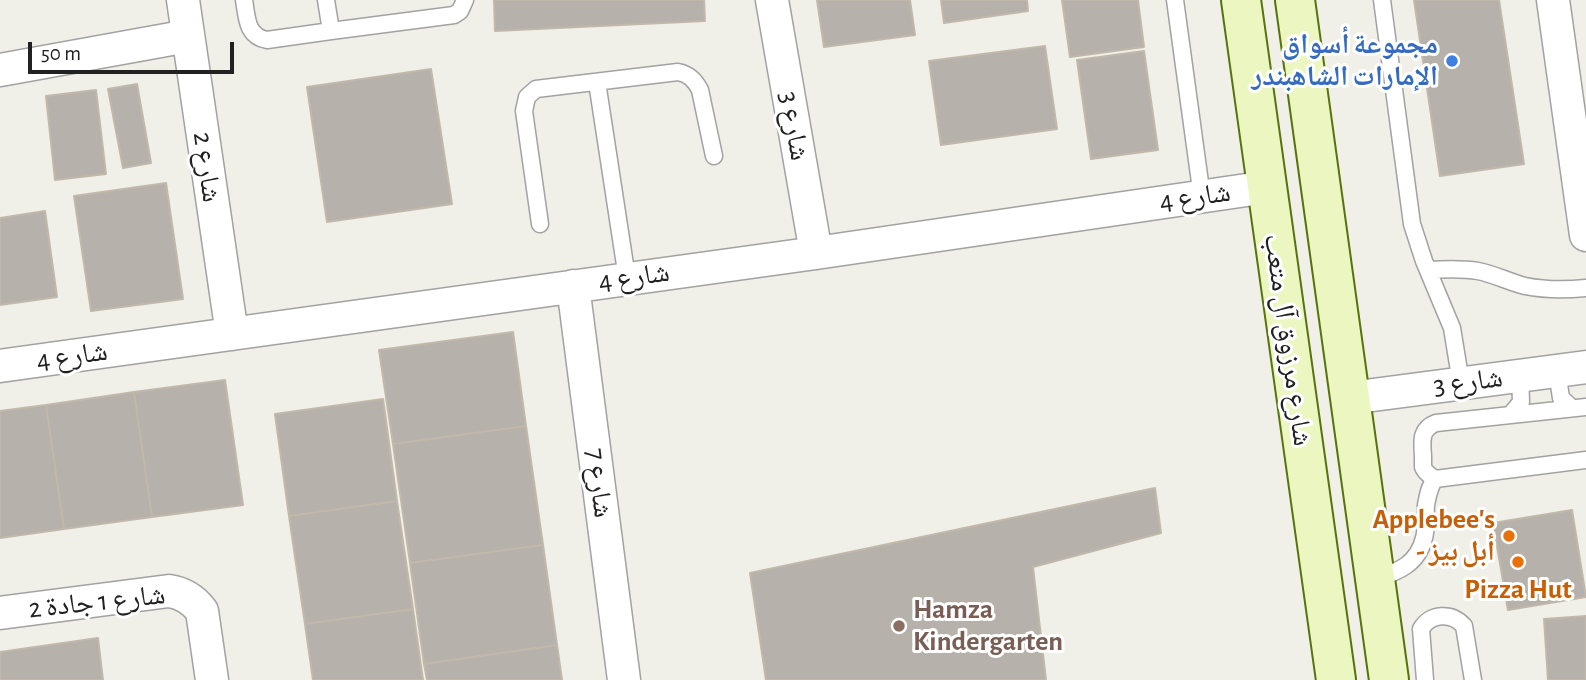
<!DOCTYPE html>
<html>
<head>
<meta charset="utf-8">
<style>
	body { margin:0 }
	#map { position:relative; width:1586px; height:680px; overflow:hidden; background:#f0efe8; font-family:"Alegreya Sans",sans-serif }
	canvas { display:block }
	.scale { position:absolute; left:28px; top:42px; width:206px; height:32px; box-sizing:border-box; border:4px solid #212121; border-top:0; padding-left:9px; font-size:21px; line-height:24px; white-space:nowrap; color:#212121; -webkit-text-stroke:5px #fff; paint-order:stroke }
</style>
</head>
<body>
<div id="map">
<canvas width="1586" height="680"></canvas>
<div class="scale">50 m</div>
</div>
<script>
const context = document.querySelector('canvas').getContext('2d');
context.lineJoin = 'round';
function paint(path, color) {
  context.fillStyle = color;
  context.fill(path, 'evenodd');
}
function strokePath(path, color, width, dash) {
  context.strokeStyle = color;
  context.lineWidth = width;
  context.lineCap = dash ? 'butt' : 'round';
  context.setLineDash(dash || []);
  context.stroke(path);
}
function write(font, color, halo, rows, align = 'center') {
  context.font = font + ' "Alegreya Sans","Noto Naskh Arabic",sans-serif';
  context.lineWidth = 6;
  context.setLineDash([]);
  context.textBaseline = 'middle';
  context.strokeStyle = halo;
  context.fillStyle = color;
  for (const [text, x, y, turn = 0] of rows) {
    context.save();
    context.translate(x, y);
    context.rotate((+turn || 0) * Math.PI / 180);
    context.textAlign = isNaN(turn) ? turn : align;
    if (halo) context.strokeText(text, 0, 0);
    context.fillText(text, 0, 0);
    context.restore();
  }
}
const building = new Path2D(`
	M494,0h210l1,21 -210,10z
	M817,0h93l5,35 -91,12z
	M941,0h86l1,11 -84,12z
	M1062,0h76l6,47 -74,10z
	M1414,0h85l25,164 -84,12z
	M1045,46l12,83 -116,16 -12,-84z
	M1144,51l14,99 -67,9 -14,-99z
	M431,69l21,135 -125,18 -20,-135z
	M137,84l14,79 -28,5 -15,-79z
	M96,90l10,84 -51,6 -9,-84z
	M166,183l17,116 -92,12 -17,-115z
	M45,211l12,86 -57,8v-87z
	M513,332l13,94 -133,18 -14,-94z
	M225,380l18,125 -91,12 -18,-125z
	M134,392l18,125 -88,12 -18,-124z
	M383,399l14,102 -108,15 -14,-102z
	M46,405l18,124 -64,9v-127z
	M526,426l17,119 -133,18 -17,-119z
	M1155,488l6,45 -128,34 13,113h-280l-16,-107z
	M397,501l16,108 -108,15 -16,-108z
	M1572,510l14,87 -78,13 -15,-87z
	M543,545l14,100 -133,19 -14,-101z
	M413,609l10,71h-110l-8,-56z
	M1586,616v64h-38l-4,-61z
	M98,638l5,42h-103v-28z
	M557,645l5,35h-135l-3,-16z`);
paint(building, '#b6b1aa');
strokePath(building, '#c1b8ab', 2);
const service = new Path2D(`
	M244,0c3,17 2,36 23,40l64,-9
	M326,0l5,31 123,-16 6,-4 5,-11
	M1175,0l27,197
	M1382,0l30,224 12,37 28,67 9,55
	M597,82l30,196
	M540,224l-16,-113 3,-14 9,-8 142,-17c11,2 17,8 22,18l14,66
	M1428,270c16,-1 33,-2 50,1 16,3 31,11 47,15 20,4 41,4 61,2
	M1557,371l4,27 11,10
	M1586,407l-150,16c-16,6 -14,18 -13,33 0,1 0,10 0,11 2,6 8,9 12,12l151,-19
	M1511,414l10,-12 -1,-27
	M1375,579c23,-7 43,-15 49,-41 3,-10 1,-22 2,-33 2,-10 3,-18 9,-26
	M1425,680l-4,-51c9,-16 31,-17 43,-3l9,54`);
const minor = new Path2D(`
	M183,0l49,334
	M772,0l44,253
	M1553,0l33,235
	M0,70l188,-34
	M573,286l51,394
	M0,366l816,-113 451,-66
	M1350,398l236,-31
	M0,613l169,-22c14,2 24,8 33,20l10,69`);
const secondary = new Path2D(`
	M1241,0l95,680
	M1295,0l94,680`);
strokePath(service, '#a2a2a2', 19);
strokePath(minor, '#a2a2a2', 35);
strokePath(secondary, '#58720d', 42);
strokePath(service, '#fff', 16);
strokePath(minor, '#fff', 32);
strokePath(secondary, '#ebf6c1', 38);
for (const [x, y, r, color] of [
	[1452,61,7,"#3f7fe0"],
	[1509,536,7,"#e8710a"],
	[1518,562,7,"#e8710a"],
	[899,626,7,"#8d6e63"]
]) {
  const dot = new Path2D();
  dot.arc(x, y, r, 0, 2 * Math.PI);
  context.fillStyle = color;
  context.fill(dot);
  strokePath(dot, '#fff', 2.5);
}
write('bold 28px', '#366cbe', '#fff', [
	["مجموعة أسواق",1438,45],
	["الإمارات الشاهبندر",1438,77]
], 'right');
write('28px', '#212121', '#fff', [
	["شارع 3",794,126,80],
	["شارع 2",207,167,82],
	["شارع 4",1195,197,-8],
	["شارع 4",634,277,-8],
	["شارع مرزوق آل متعب",1288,340,82],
	["شارع 4",72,356,-8],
	["شارع 3",1468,382,-7],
	["شارع 7",599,483,83],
	["شارع 1 جادة 2",97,602,-6]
]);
write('bold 28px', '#c56008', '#fff', [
	["Applebee's",1495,520],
	["- أبل بيز",1495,552],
	["Pizza Hut",1518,590,"center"]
], 'right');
write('bold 28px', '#785e54', '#fff', [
	["Hamza",913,610],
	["Kindergarten",913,642]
], 'left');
</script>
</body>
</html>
